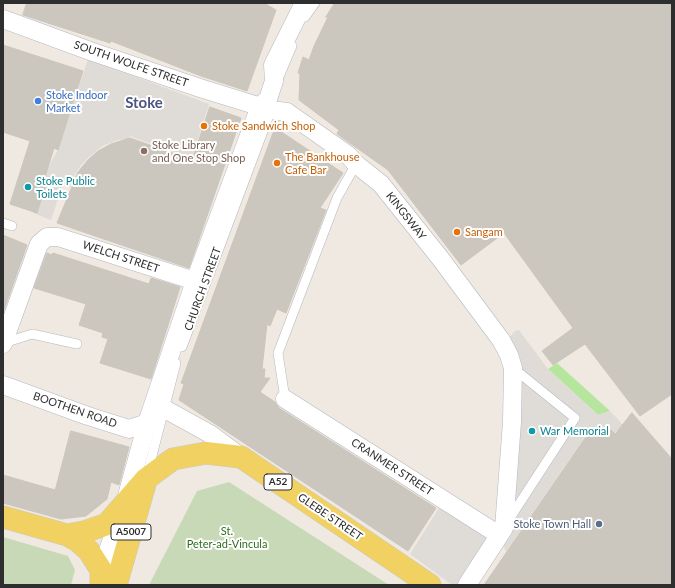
<!DOCTYPE html>
<html>
<head>
<meta charset="utf-8">
<style>
	body { margin:0 }
	#map { position:relative; width:675px; height:588px; overflow:hidden; background:#efe9e1; font-family:Lato,sans-serif }
	canvas { display:block }
	.frame { position:absolute; inset:0; border:4px solid #2e2e2e; pointer-events:none }
</style>
</head>
<body>
<div id="map">
<canvas width="675" height="588"></canvas>
<div class="frame"></div>
</div>
<script>
const context = document.querySelector('canvas').getContext('2d');
context.lineJoin = 'round';
function paint(path, color) {
  context.fillStyle = color;
  context.fill(path, 'evenodd');
}
function strokePath(path, color, width, dash) {
  context.strokeStyle = color;
  context.lineWidth = width;
  context.lineCap = dash ? 'butt' : 'round';
  context.setLineDash(dash || []);
  context.stroke(path);
}
function write(font, color, halo, rows, align = 'center') {
  context.font = font + ' Lato,sans-serif';
  context.lineWidth = 4;
  context.setLineDash([]);
  context.textBaseline = 'middle';
  context.strokeStyle = halo;
  context.fillStyle = color;
  for (const [text, x, y, turn = 0] of rows) {
    context.save();
    context.translate(x, y);
    context.rotate((+turn || 0) * Math.PI / 180);
    context.textAlign = isNaN(turn) ? turn : align;
    if (halo) context.strokeText(text, 0, 0);
    context.fillText(text, 0, 0);
    context.restore();
  }
}
paint(new Path2D(`
	M557,363l53,48 -12,4 -50,-46z`), '#b6e59e');
paint(new Path2D(`
	M229,482l160,103h-240l48,-94z
	M3,537l65,19 7,14 -4,15h-68z`), '#c8d9b8');
paint(new Path2D(`
	M88,59l121,45 -17,55 -62,-23 -2,3 -10,1 -16,6 -13,11 -8,8 -7,11 -4,11 -7,-3 -12,36 -18,-7 13,-42 12,-21z
	M519,330l29,39 50,46 12,-4 13,14 -8,8 -5,-3 -6,8 -13,-10 -85,124 -3,-8 9,-122 -9,-78 12,-13z
	M444,500l55,35 -32,50h-15l-42,-31z`), '#dfdcd8');
const building = new Path2D(`
	M27,3h237l12,7 -29,81 -46,-15 -90,-35 -1,2 -87,-28z
	M335,3h337v391l-32,22 -55,-72 -32,21 -11,-14 31,-23 -69,-95 -43,32 -73,-95 -51,-36 2,-4 -40,-30 1,-26 -2,-1 5,-16 6,3 5,-14 14,-29h-2z
	M3,45l80,26 -25,79 -4,-2 -10,32 3,1 -10,32 -27,-9 20,-63 -27,-9z
	M210,107l31,11 -52,150 -132,-45 21,-51 10,-12 10,-9 13,-7 19,-6 62,22z
	M280,131l63,42 -23,35 6,2 -40,103 -9,-4 -7,17 -3,-2 -5,45h3l-1,9h6l-10,14 15,10 4,6 157,100 -28,43 -229,-151 5,-16 -3,-1 92,-250z
	M3,235l24,10 -24,68z
	M47,253l5,2 1,-2 96,31 2,-6 29,9 -29,92 -51,-16 8,-24 -6,-2 1,-4 -24,-8 7,-21 -52,-16z
	M632,413l40,46v126h-188l108,-157 12,10 7,-8 4,4z
	M71,431l58,16 -10,38 -8,-3 -4,17 -21,17 -25,3 -58,-16v-28l52,15z`);
paint(building, '#cbc7bf');
strokePath(building, '#cbc5ba', 1);
const service = new Path2D(`
	M305,17l10,-14
	M278,79l14,-33
	M3,223l9,3
	M4,343l28,-9 45,10
	M182,347l89,-237v-4
	M285,399l-7,-46 59,-155 19,-34
	M147,475l29,-112
	M508,521l67,-103 -62,-50`);
const minor = new Path2D(`
	M3,19l87,32 113,38 68,21 16,2 61,43 8,9 25,20 59,74 61,82 8,15 4,13 -1,54 -8,106 -37,57
	M3,344l36,-100 8,-7h11l137,44
	M3,385l82,30 44,14 18,-6
	M285,399l214,136
	M154,403l56,31 31,23
	M101,570l24,-67 22,-80 48,-142 65,-175 8,-7 6,-18 -1,-16 31,-62`);
const primary = new Path2D(`
	M3,517l64,18 11,6 11,10 12,19v15
	M67,535l17,-3 23,-8 39,-45 27,-20 33,-6 35,4 189,128
	M116,585l29,-101`);
strokePath(service, '#b4b7c1', 10);
strokePath(minor, '#b4b7c1', 19);
strokePath(primary, '#c9c9c9', 23);
strokePath(service, '#fff', 9);
strokePath(minor, '#fff', 18);
strokePath(primary, '#f2d163', 22);
for (const [x, y, r, color] of [
	[38,101,4,"#3f7fe0"],
	[204,126,4,"#e8710a"],
	[144,151,4,"#8d6e63"],
	[277,163,4,"#e8710a"],
	[28,187,4,"#0f9aa8"],
	[457,232,4,"#e8710a"],
	[532,431,4,"#0f9aa8"],
	[599,524,4,"#5c6f8a"]
]) {
  const dot = new Path2D();
  dot.arc(x, y, r, 0, 2 * Math.PI);
  context.fillStyle = color;
  context.fill(dot);
  strokePath(dot, '#fff', 1.5);
}
for (const [x, y, w] of [
	[278,482,28],
	[131,532,40]
]) {
  const box = new Path2D();
  box.roundRect(x - w / 2, y - 8, w, 16, 3);
  context.fillStyle = '#fff';
  context.fill(box);
  strokePath(box, '#2e2e2e', 1);
}
write('bold 10px', '#2e2e2e', null, [
	["A52",278,482],
	["A5007",131,532]
]);
write('11px', '#2e2e2e', '#fff', [
	["SOUTH WOLFE STREET",131,64,19],
	["KINGSWAY",406,216,52],
	["WELCH STREET",121,257,18],
	["CHURCH STREET",203,289,-70],
	["BOOTHEN ROAD",75,410,19],
	["CRANMER STREET",392,467,33],
	["GLEBE STREET",330,517,34]
]);
write('11px', '#366cbe', '#fff', [
	["Stoke Indoor",46,95],
	["Market",46,108]
], 'left');
write('11px', '#c56008', '#fff', [
	["Stoke Sandwich Shop",212,126],
	["The Bankhouse",285,157],
	["Cafe Bar",285,170],
	["Sangam",465,232]
], 'left');
write('11px', '#785e54', '#fff', [
	["Stoke Library",152,145],
	["and One Stop Shop",152,158]
], 'left');
write('11px', '#0d838f', '#fff', [
	["Stoke Public",36,181],
	["Toilets",36,194],
	["War Memorial",540,431]
], 'left');
write('11px', '#4e5e75', '#fff', [
	["Stoke Town Hall",591,524]
], 'right');
write('11px', '#2c6e1b', '#fff', [
	["St.",227,531],
	["Peter-ad-Vincula",227,544]
]);
write('bold 15px', '#4d5680', '#fff', [
	["Stoke",144,103]
]);
</script>
</body>
</html>
